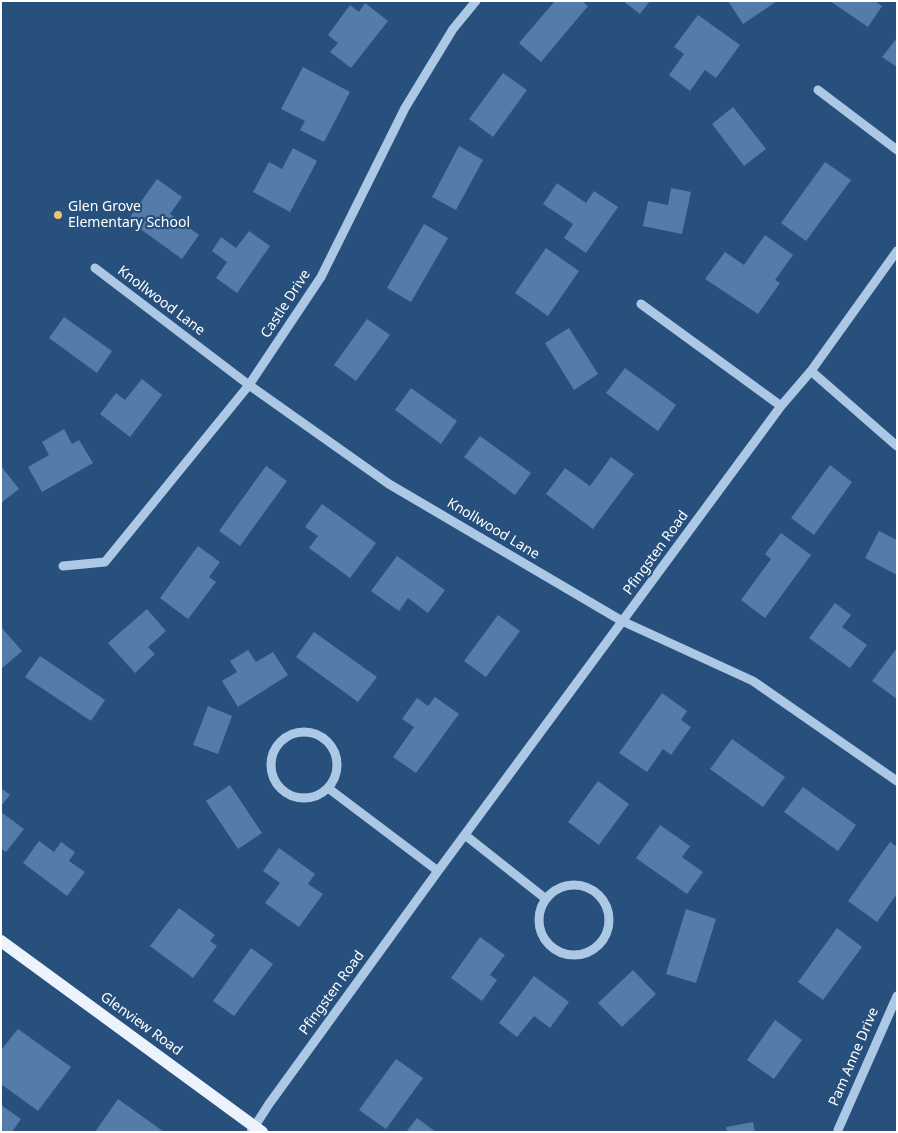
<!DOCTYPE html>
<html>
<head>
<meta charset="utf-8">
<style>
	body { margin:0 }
	#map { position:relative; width:898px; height:1133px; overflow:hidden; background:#27507d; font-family:"Noto Sans",sans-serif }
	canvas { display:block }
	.frame { position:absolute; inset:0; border:2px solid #fff; pointer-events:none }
</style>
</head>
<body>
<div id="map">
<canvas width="898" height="1133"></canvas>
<div class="frame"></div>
</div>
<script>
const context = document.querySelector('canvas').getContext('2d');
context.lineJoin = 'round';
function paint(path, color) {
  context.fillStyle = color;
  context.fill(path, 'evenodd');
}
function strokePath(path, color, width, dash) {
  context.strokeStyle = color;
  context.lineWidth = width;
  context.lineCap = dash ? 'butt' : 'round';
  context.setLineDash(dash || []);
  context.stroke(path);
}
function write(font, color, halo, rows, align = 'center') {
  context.font = font + ' "Noto Sans",sans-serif';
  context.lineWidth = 4.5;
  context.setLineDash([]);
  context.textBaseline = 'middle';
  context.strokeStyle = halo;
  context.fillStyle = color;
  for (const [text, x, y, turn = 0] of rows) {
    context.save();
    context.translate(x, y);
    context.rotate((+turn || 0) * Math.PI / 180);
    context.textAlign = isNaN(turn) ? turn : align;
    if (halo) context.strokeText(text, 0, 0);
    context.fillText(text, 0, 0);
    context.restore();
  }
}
paint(new Path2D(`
	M555,1h27l6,5 -47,56 -22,-19z
	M623,1h27l-10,13z
	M728,1h49l-34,23z
	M830,1h45l7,5 -14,21z
	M365,3l23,18 -37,47 -21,-16 8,-9 -10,-8 22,-30 9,7z
	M698,15l42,30 -24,33 -11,-8 -15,21 -21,-16 15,-21 -10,-7z
	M897,38v29l-15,-10z
	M303,67l47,25 -26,50 -24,-12 5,-9 -24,-12z
	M503,73l24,17 -34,47 -24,-18z
	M733,107l33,42 -22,17 -32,-42z
	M459,146l24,14 -27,50 -24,-13z
	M293,148l24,13 -27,51 -37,-20 16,-30 13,7z
	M825,162l26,18 -45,61 -25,-18z
	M157,179l25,18 -12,17 29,21 -17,24 -54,-39z
	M557,183l29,20 8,-12 24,16 -32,46 -22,-15 9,-14 -30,-20z
	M671,188l20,4 -9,42 -39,-8 5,-25 20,4z
	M424,224l24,14 -37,64 -24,-14z
	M249,231l21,15 -33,47 -21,-15 11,-16 -15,-11 9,-14 15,11z
	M765,235l28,20 -18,25 5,3 -22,31 -53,-35 20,-27 19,13z
	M546,248l33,23 -31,45 -33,-23z
	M64,317l48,34 -15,22 -48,-35z
	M367,319l23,16 -34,46 -22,-16z
	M569,328l29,46 -24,16 -29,-47z
	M625,368l51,37 -18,26 -52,-38z
	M142,379l20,16 -32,42 -30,-23 16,-21 9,7z
	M411,388l46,33 -16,23 -46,-34z
	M64,429l8,15 7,-4 14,23 -51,29 -14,-25 21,-12 -7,-13z
	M480,436l51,37 -16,22 -51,-38z
	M611,457l23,17 -41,55 -47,-35 19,-26 25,18z
	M830,465l22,17 -38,53 -23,-17z
	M1,466l18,23 -18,14z
	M266,466l21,15 -47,65 -21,-15z
	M322,504l54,39 -26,35 -41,-30 9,-12 -13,-9z
	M879,531l18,9v35l-32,-17z
	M781,533l30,22 -46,63 -24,-18 30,-41 -6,-5z
	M198,546l22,16 -11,15 7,5 -28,37 -28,-21z
	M397,556l48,34 -17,23 -20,-15 -9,13 -28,-20z
	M835,603l16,12 -9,12 25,18 -17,23 -41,-30z
	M147,609l19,22 -18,16 7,7 -20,19 -27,-30z
	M498,615l22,16 -34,46 -22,-16z
	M1,627l21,24 -21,18z
	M314,632l63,45 -19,25 -62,-45z
	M897,648v51l-25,-18z
	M248,650l8,12 17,-10 15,23 -50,32 -16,-26 15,-9 -7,-11z
	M40,656l65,44 -14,21 -66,-44z
	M662,693l25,18 -6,9 10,7 -20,28 -8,-6 -16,23 -28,-19z
	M435,697l24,17 -43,59 -23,-16 21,-30 -12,-8 15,-21 11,8z
	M208,706l24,10 -14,38 -25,-9z
	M732,739l53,38 -22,30 -53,-38z
	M598,781l31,23 -30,41 -31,-23z
	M230,785l32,48 -24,16 -32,-48z
	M803,787l53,38 -18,26 -54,-39z
	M1,788l9,7 -9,11z
	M1,812l23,17 -18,23 -5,-3z
	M660,825l30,21 -8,11 21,15 -16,22 -51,-36z
	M39,841l15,11 7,-10 14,10 -6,9 16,11 -18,24 -44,-33z
	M890,842l7,5v47l-20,28 -29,-21z
	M279,848l36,26 -7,10 15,10 -24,33 -34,-24 15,-20 -17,-12z
	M179,908l36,27 -5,6 7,5 -24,32 -43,-32z
	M686,909l30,10 -20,64 -30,-9z
	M837,928l25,19 -39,53 -25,-18z
	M480,937l25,18 -15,20 7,5 -15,21 -31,-23z
	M251,948l22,16 -39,52 -21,-15z
	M633,970l23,24 -34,33 -24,-24z
	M534,976l35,26 -19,26 -16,-12 -17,21 -18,-14z
	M775,1020l27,20 -28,39 -27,-19z
	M18,1029l53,38 -33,44 -37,-27v-34z
	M396,1059l27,19 -37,51 -27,-19z
	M118,1099l46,33h-69z
	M1,1105l20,14 -9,13h-11z
	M417,1118l19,14h-30z
	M753,1122l2,10h-28l-1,-5z`), '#537da8');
strokePath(new Path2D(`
	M818,90l79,60
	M95,268l154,117 140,99 233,137 131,60 144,100
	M641,304l140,102
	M811,371l86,75
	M63,566l42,-4 144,-177 72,-108 84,-169 48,-79 23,-28
	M271 765a33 33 0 1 1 66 0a33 33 0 1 1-66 0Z
	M328,788l110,83
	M465,835l81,64
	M539 920a35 35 0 1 1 70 0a35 35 0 1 1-70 0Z
	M838,1130l59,-134
	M251,1132l18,-28 169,-233 343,-465 30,-35 86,-120`), '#acc8e5', 9);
strokePath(new Path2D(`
	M1,941l261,191`), '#ecf3fd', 12);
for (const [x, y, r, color] of [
	[58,215,5,"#edc472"]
]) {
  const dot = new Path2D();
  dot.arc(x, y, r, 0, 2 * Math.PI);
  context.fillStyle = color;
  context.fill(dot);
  strokePath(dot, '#27507d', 2);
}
write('14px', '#fff', '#27507d', [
	["Glen Grove",68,207],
	["Elementary School",68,223]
], 'left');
write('14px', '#fff', '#27507d', [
	["Knollwood Lane",161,301,37],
	["Castle Drive",286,304,-57],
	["Knollwood Lane",493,529,31],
	["Pfingsten Road",656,553,-54],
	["Pfingsten Road",332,993,-54],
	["Glenview Road",141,1024,36],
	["Pam Anne Drive",854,1057,-67]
]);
</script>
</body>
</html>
